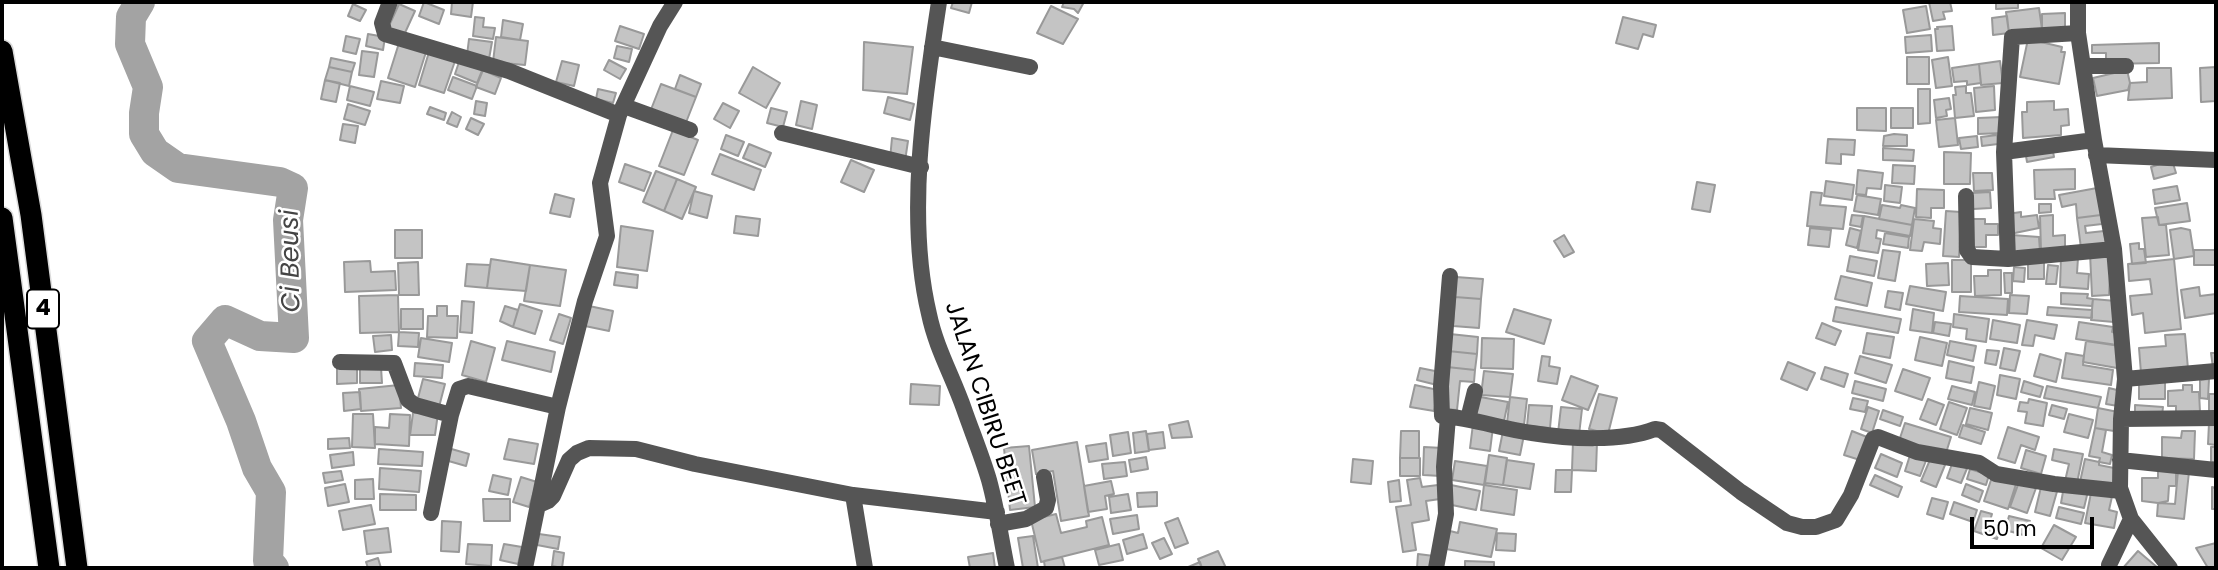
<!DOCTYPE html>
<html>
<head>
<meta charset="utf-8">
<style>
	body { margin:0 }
	#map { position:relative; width:2218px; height:570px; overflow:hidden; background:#fff; font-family:Poppins,sans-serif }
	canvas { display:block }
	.frame { position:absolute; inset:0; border:4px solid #000; pointer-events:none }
	.scale { position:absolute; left:1970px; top:517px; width:124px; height:32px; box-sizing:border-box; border:4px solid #000; border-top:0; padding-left:9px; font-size:21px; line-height:24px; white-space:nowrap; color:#000; -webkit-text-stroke:5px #fff; paint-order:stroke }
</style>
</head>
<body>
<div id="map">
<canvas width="2218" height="570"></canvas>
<div class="frame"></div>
<div class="scale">50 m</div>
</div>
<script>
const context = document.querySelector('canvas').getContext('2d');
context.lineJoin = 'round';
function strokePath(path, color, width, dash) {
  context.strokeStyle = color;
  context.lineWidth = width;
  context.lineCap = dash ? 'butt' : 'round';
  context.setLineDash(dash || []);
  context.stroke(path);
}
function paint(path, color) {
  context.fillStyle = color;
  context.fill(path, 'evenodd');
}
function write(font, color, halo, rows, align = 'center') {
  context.font = font + ' Poppins,sans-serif';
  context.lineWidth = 5;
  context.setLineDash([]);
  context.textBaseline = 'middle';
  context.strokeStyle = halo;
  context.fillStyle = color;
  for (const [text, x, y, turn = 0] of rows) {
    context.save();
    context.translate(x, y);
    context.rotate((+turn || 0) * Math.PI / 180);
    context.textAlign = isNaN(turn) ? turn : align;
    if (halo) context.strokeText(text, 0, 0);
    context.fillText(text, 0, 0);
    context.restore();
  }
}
strokePath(new Path2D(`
	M140,2l-9,15 -1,27 18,43 -4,26v21l11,18 23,16 102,14 13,6 -5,32 6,118 -34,-2 -35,-16 -18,21 34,80 16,47 14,24 -3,69 6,7`), '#a3a3a3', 30);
const building = new Path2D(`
	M424,2l20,8 -5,14 -20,-8z
	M452,2h21l-2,15 -20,-3z
	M953,2h19l-3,11 -18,-5z
	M1064,2h20l-6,11 -4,-4 -12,-2z
	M1929,2h21l2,9 -9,1 2,7 -12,2z
	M1996,2h22v6l-22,1z
	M2023,2h44v1h-44z
	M353,4l13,6 -6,11 -12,-5z
	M399,4l16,7 -11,24 -16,-7z
	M1051,6l27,13 -15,25 -26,-11z
	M1926,6l4,23 -23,4 -4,-23z
	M2039,8l3,21 -33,4 -3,-21z
	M2065,13v19l-23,2v-20z
	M2007,16l2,17 -16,2 -1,-17z
	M475,17l9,1 -1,9 12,1 -2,11 -20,-3z
	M1623,17l33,8 -3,12 -10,-3 -5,15 -22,-6z
	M503,20l20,4 -3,16 -19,-3z
	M620,26l24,8 -5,15 -24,-8z
	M1952,26l2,24 -17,1 -2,-22h3l-1,-2z
	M368,34l17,3 -2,13 -17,-4z
	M1931,35l1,16 -26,2 -1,-16z
	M346,36l14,3 -4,15 -13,-3z
	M496,37l32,4 -3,24 -32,-3z
	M469,39l23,3 -3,17 -22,-4z
	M2028,39l34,8 -1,5h4l-6,32 -39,-7z
	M864,42l49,5 -6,47 -44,-4z
	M399,43l27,9 -11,35 -27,-9z
	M2159,43v20l-53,1v-11h-14v-8z
	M617,46l15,3 -3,13 -15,-4z
	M362,51l16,2 -4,24 -15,-2z
	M429,52l26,9 -11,32 -25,-8z
	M1907,57h22v27h-22z
	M1948,57l4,29 -16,2 -4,-28z
	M331,58l24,5 -3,9 -23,-5z
	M460,59l23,9 -6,15 -22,-9z
	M609,60l17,9 -6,10 -16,-9z
	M562,61l17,4 -5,21 -18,-4z
	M2000,61l3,22 -22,2 -2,-21z
	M1979,64l2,19 -14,2v-4l-13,1 -2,-14z
	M329,67l23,5 -3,14 -24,-6z
	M753,67l27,16 -14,25 -27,-15z
	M2216,67v34l-15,1 -1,-34z
	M2147,68h24l1,30 -44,2 2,-17 17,-1z
	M483,70l18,8 -6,16 -19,-7z
	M2127,70l3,13 -2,7 -31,6 -4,-18z
	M680,75l21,9 -5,13 -21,-8z
	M453,77l24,9 -5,13 -24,-9z
	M325,80l15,3 -4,19 -15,-3z
	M381,81l23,5 -4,17 -23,-4z
	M661,84l35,13 -11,28 -35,-13z
	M350,86l24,6 -4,14 -23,-6z
	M1966,86v7h5l3,23 -19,2 -2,-23h3l-1,-8z
	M1994,86l1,24 -19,2 -2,-24z
	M598,89l18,4 -3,10 -17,-4z
	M1918,89h12v34l-12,1z
	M888,97l26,7 -4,16 -26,-7z
	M1949,98l2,11 -5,1 1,6 -11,2 -2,-18z
	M476,101l11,2 -2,13 -11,-2z
	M801,101l16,4 -5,24 -16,-4z
	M2054,101v9l14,-1 1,16 -8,1v9l-38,3 -1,-26h5v-10z
	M723,103l16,8 -9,17 -16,-9z
	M348,104l22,7 -5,14 -21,-6z
	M430,107l16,6 -2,7 -17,-6z
	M771,108l16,4 -4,15 -16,-4z
	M1857,108h29v23l-29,-1z
	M1891,108h22v20h-22z
	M452,112l9,5 -4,10 -10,-4z
	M2002,117l1,16 -25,1v-16z
	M471,118l13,6 -6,11 -12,-6z
	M1955,118l3,27 -19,2 -3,-27z
	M343,124l15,2 -3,17 -15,-3z
	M673,130l25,10 -14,35 -25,-9z
	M1894,134l13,1v11h-24l1,-10z
	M726,135l18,7 -6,14 -17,-7z
	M1997,135l1,9 -16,2 -1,-9z
	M1977,136l1,11 -17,2 -2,-11z
	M892,138l16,3 -3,20 -15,-2z
	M1828,139l27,1 -1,15 -13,-1v10l-15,-1z
	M749,144l22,9 -6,14 -22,-9z
	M2052,146l2,11 -27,5 -2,-12z
	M1883,148l31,2 -1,11 -30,-1z
	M1944,152l27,1 -1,31h-26z
	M720,154l41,16 -7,20 -42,-16z
	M851,160l23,10 -10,22 -23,-10z
	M2172,160l4,13 -22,6 -3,-12z
	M625,164l26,9 -7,18 -25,-9z
	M1893,165l22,1 -1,18 -22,-1z
	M2075,169v20l-21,1 1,9h-20l-1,-29z
	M1858,170l25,3 -2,16 -14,-1 -1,7 -10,-1z
	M656,171l21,8 -13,32 -21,-9z
	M1973,173h19l1,17 -19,1z
	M677,179l19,8 -14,32 -18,-8z
	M1826,181l28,4 -2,15 -28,-4z
	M1697,182l18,3 -5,27 -18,-3z
	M1885,185l17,2 -2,16 -16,-2z
	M2177,186l3,14 -25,4 -2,-14z
	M2097,188l4,27 -24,3 -1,-14 -14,3 -3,-12z
	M1917,189l27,1v18h-13v10l-15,-1z
	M694,191l18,5 -5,22 -18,-5z
	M1811,192l11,1 -2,12 26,2 -3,22 -36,-3z
	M1990,192l1,16 -18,1 -1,-16z
	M555,194l19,5 -4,18 -20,-4z
	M1857,195l24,4 -3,16 -24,-4z
	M2187,203l3,18 -31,4 -4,-17z
	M2039,204h12v8l-12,1z
	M1882,205l18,3 1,-3 14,3 -3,17 -33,-6z
	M1946,211l15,1 -2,45 -16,-1z
	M2021,212v5l16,-2 2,13 -29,6 -3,-20z
	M1852,215l11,1 -2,11 -11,-2z
	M2053,215v21l12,-1v15l-24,1 -1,-35z
	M2101,215l1,9 -17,2 1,7 18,-2 2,14 -25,3 -4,-30z
	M736,216l24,3 -2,17 -24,-3z
	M1864,216l48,9 -2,11 -33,-6 -1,8 5,1 -3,14 -20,-3z
	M2158,217l1,8h7l3,30 -23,2 -4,-39z
	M1914,219l20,2 -1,7 8,1 -1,15 -16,-2 -2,9 -12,-1z
	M1970,219h15v5h13v11h-12v12h-16z
	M621,226l32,5 -6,40 -30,-4z
	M1810,228l21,2 -2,17 -21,-2z
	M1850,228l11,3 -4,17 -11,-3z
	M2181,228l9,2 4,26 -20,3 -4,-29z
	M395,230h27v28h-27z
	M1885,233l24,4 -1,11 -25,-4z
	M1564,235l10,17 -10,5 -10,-16z
	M2012,235l27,2 1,15 -28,1z
	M2139,243v6h5l2,14 -14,1 -2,-20z
	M1883,250l17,2 -5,29 -17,-3z
	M2194,250h22v15h-22z
	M2111,252l-2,43 -17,1 -2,-43z
	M1850,256l27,5 -3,15 -27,-5z
	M2061,257l17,1 -1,15 12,1 -1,15 -28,-2z
	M491,259l39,6 -4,26 -39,-3z
	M2028,259h16v20h-16z
	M2174,259l7,70 -36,4 -2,-20 -11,2 -2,-19 22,-2 -2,-15 -21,2 -1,-17z
	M1952,260h19v32h-19z
	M370,261l1,11 24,-1 1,19 -51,2 -1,-30z
	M418,262l1,33h-20l-1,-32z
	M1948,263l1,22 -22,1 -1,-22z
	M467,264l23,1 -3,23 -22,-2z
	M530,265l36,5 -6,36 -36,-5z
	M2048,265l10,1 -2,18h-10z
	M2014,267l11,1 -1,14 -11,-1z
	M1988,270h13v25l-26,1 -1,-20h14z
	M616,272l22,3 -1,13 -23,-3z
	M2004,273h8v20h-7z
	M1841,276l31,7 -5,23 -32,-7z
	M1456,277l27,2 -2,20 -26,-2z
	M1910,286l36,6 -3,19 -37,-7z
	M2199,287l1,9 16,-2v19l-31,5 -4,-28z
	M1888,291l15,2 -3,17 -15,-3z
	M2061,293l27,1 -1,4 6,1 -1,7 -31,-2z
	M398,295l1,37 -39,1 -1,-37z
	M2010,295l19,1 -2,18 -18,-1z
	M1960,296l48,3 -1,16 -48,-3z
	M1455,297l26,2 -2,29 -26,-2z
	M2093,299l23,2 -2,21 -23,-2z
	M462,301l12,1 -2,31 -12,-1z
	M520,304l22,7 -7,23 -22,-7z
	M437,306h10v10h11l-1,22 -30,-1 1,-21h9z
	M505,306l13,4 -5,17 -13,-6z
	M589,306l24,5 -4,20 -24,-5z
	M1836,307l65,12 -3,14 -65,-12z
	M2048,307l44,3v8l-45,-3z
	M401,309h22v20h-22z
	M1514,309l37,11 -7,24 -38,-12z
	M1913,309l21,4 -2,20 -22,-3z
	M559,314l12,4 -8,26 -13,-4z
	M1954,314l35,5 -3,23 -20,-3 1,-10 -14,-2z
	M1993,320l27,5 -3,18 -27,-4z
	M2027,320l30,5 -3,14 -19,-4 -2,11 -11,-1z
	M1935,322l16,2 -2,12 -16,-3z
	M2079,322l34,5 -1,5 6,1 -1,12 -41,-6z
	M1822,323l19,8 -6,14 -19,-7z
	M399,332l20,1 -1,14 -20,-1z
	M1867,333l27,4 -4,21 -27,-5z
	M1450,334l28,3 -1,17 -29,-3z
	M2185,334l3,35 -47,4 -2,-25 27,-2 -1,-11z
	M391,335l1,15 -17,2 -2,-16z
	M1920,337l27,6 -5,23 -27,-6z
	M421,338l31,5 -3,19 -31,-5z
	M1482,338l32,1 -1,30 -32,-1z
	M471,341l24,7 -9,34 -24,-7z
	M507,341l48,11 -4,20 -49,-12z
	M1950,341l26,5 -3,15 -26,-6z
	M2086,341l34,5 -3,22 -34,-6z
	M2004,348l16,3 -5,20 -15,-3z
	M1987,350l12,1 -3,14 -11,-2z
	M1448,351l29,3 -2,16 -28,-3z
	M2066,353l18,3 -1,9 30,5 -2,15 -49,-7z
	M2211,353h5v15h-3z
	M2040,354l21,6 -5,22 -22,-6z
	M1542,356l8,1 -1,9 11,2 -3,16 -19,-3z
	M1860,356l32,9 -6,18 -31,-10z
	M1949,361l25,6 -3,16 -25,-5z
	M1788,362l27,11 -8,17 -26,-11z
	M415,363l28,2 -1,13 -28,-2z
	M337,367h20v16l-20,1z
	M381,367l1,16h-22v-15z
	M1447,367l28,3 -1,12 -14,-1 -3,29 -14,-1z
	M1825,367l23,7 -4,13 -23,-8z
	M1420,368l20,4 -3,13 -20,-5z
	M1903,369l27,9 -8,22 -27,-9z
	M1484,371l29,3 -3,23 -29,-2z
	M2000,375l20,4 -4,20 -19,-4z
	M1571,376l27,10 -10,24 -26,-10z
	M423,379l22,5 -6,23 -22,-5z
	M2209,379l-1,20 -8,-1v-18z
	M1855,381l31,8 -3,12 -31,-8z
	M2024,381l19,6 -3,10 -19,-5z
	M2139,381h26v18h-26z
	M1979,382l16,4 -5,23 -16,-3z
	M911,384l29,2 -1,19 -29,-1z
	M399,385l2,23 -40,3 -2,-22z
	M1415,385l23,5 -4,21 -24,-4z
	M2183,385h9v7h7l1,20h-24v-6h-8v-15l15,-1z
	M1952,386l23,6 -3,13 -24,-6z
	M2047,386l54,11 -3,11 -54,-10z
	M2109,388l12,3 -3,15 -12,-2z
	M360,392l1,17 -17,2 -1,-18z
	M1599,394l18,4 -9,36 -19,-5z
	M2209,394h7v21l-7,-3z
	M1475,396l33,6 -4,19 -33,-5z
	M1510,397l17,2 -3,26 -17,-2z
	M1853,398l15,3 -3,11 -15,-3z
	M1928,399l16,6 -8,20 -16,-6z
	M2029,399l18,4 -4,23 -18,-3 2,-11 -9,-1 2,-9 8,1z
	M1949,402l18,6 -10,27 -17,-6z
	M1529,405l23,1 -2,22 -23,-2z
	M2052,405l15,4 -3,10 -15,-4z
	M2135,405l28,2 -1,9 -27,-2z
	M1561,407l21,2 -3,26 -21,-2z
	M1868,407l11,4 -7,22 -11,-4z
	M1970,408l22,5 -4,17 -22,-6z
	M2098,408l20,4 -4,19 -19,-3z
	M1883,410l20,7 -3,9 -20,-7z
	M413,413h25l-3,22h-25z
	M353,414h20l2,34 -23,-1z
	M390,414l20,1 -1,31 -34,-2v-17l14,1z
	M2069,414l24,6 -5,18 -24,-6z
	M1188,421l4,16 -20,1 -3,-13z
	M1905,423l46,14 -6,19 -46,-15z
	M2209,423h7v22l-8,-1z
	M1473,424l20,3 -3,24 -20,-3z
	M1963,425l22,7 -4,12 -22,-7z
	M2008,427l31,10 -4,13 -14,-5 -6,18 -17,-5z
	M2095,428l11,2 -4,22 10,3 -2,9 -11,-2 1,-4 -11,-2z
	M1146,431l3,20 -14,2 -2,-20z
	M1401,431h18v27h-19z
	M1503,431l21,4 -4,20 -21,-4z
	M1852,431l15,6 -7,23 -16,-5z
	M2182,431h13l-1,28 -32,-1v-21l19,1z
	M1128,432l3,21 -18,3 -3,-21z
	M1163,432l2,16 -16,2 -2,-16z
	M349,438l1,10 -22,1v-10z
	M509,439l29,5 -4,20 -30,-5z
	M1573,441l24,1 -1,29 -24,-1z
	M1077,442l12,74 -28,5 -8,-50 -17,3 -4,-24z
	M1106,443l2,16 -19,3 -3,-16z
	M1029,446l6,61 -25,3 -6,-62z
	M1424,447l19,1 -2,28 -18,-1z
	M2211,447h5v15h-5z
	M448,448l21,6 -3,12 -21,-6z
	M379,449l44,3 -1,14 -44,-2z
	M2054,449l29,5 -6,29 -12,-2 4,-17 -17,-4z
	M2026,450l20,6 -5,18 -20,-6z
	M353,452l1,13 -22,3 -2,-13z
	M1911,452l16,6 -7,18 -15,-5z
	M1881,454l21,9 -5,14 -22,-9z
	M1489,455l18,3 -4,27 -18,-2z
	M1932,455l15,5 -11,27 -15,-6z
	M1146,457l2,12 -17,3 -2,-12z
	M1400,458h20v18h-20z
	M1353,459l20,2 -2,23 -20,-2z
	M2085,459l14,3v3l20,4 -4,20 -35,-7z
	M1507,460l27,4 -4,25 -27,-4z
	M1455,461l32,5 -3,19 -32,-5z
	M1953,461l15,5 -7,17 -14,-5z
	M1125,462l2,14 -23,3 -2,-15z
	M380,468l41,3 -2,21 -40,-3z
	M1970,469l19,6 -3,10 -19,-6z
	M1556,470h16l-1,22h-16z
	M2158,470h18v16h-7l-1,15 -10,2 -16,-2v-23h16z
	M341,471l2,9 -18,3 -2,-10z
	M2178,471l11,1 -5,47 -27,-3 1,-13 17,1z
	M493,475l18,4 -3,16 -19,-4z
	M1875,475l27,12 -4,10 -28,-12z
	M521,477l16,5 -8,25 -16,-5z
	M1992,477l24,7 -8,25 -24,-8z
	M1420,478l2,9 16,-2 2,14 -14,2 3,19 -17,3 4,27 -13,2 -7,-45 15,-2 -4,-25z
	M373,479l1,20h-19v-19z
	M1399,480l2,21 -11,1 -2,-20z
	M1111,481l3,13 -9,2 2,13 -19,3 -4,-26z
	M2019,482l17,6 -9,25 -17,-6z
	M2042,483l16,5 -8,28 -15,-4z
	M345,484l4,18 -21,4 -3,-18z
	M1966,484l17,7 -4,11 -17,-7z
	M1451,485l29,6 -4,19 -29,-6z
	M1484,485l33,5 -3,25 -33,-5z
	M2064,486l24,5 -4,17 -23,-5z
	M2212,487l4,1v21h-4z
	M2092,488l21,4 -4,18 8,2 -3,16 -29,-5z
	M1157,492v14l-19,1 -1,-14z
	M380,494l36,1v15h-36z
	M1128,494l3,16 -20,3 -2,-16z
	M1932,498l16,4 -5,17 -16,-5z
	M483,499h27v22h-26z
	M1954,502l23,8 -4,12 -23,-8z
	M371,505l4,19 -32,6 -4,-19z
	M2059,507l25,6 -3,11 -25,-6z
	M1981,511l11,3 -3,10 12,3 -4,12 -23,-8z
	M1056,514l5,19 26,-6 -1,-6 16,-4 7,28 -68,17 -10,-42z
	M1137,515l2,14 -26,5 -3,-15z
	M2009,516l21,5 -3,15 -22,-6z
	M1178,518l10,25 -13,5 -10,-25z
	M442,521l19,1 -2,30 -18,-1z
	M1460,522l37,7 -6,28 -45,-8 4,-18 8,2z
	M2054,525l22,12 -14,23 -21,-12z
	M388,528l3,24 -24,2 -3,-23z
	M1497,533l19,1 -1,17 -19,-1z
	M539,534l21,3 -2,12 -21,-4z
	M1143,534l4,14 -20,6 -4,-14z
	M1033,536l5,32h-15l-5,-30z
	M1164,538l8,16 -12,5 -8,-16z
	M2216,543v25h-8l-12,-20z
	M468,544l24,1 -1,21 -25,-2z
	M504,544l18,3 -4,17 -18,-4z
	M1119,544l4,16 -24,5 -4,-15z
	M554,551l10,2 -2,15 -10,-2z
	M1218,551l8,17h-24l-4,-9z
	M2138,551l20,17h-35z
	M993,553l2,15h-25l-2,-11z
	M1418,554l16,2 -2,12h-15z
	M1062,557l3,11h-20l-1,-7z
	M378,558l3,10h-13l-2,-6z
	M1465,561l29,1v6h-29z
	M1200,562l2,6h-16z`);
paint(building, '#c4c4c4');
strokePath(building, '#999', 2);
const highway = new Path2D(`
	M2,51l29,164 46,353
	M2,218l47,350`);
strokePath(highway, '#dbdbdb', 24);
strokePath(new Path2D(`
	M390,2l-8,21 3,11 124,37 110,44
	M939,2c-15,97 -33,216 -10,312 7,34 24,63 35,95 8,23 18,47 25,71 8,29 12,59 18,88
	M2078,2v31l16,107 20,109 11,130 -4,40 -1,69 11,31 39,49
	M932,47l98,20
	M2083,66h43
	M624,106l66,24
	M782,133l139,34
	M2004,152l90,-12
	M2096,155l120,5
	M1966,196l1,54 5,7 36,2 106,-10
	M2008,259l-4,-107 8,-115 66,-4
	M1450,276l-9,110 1,30c31,2 60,13 90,17 37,6 89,9 123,-4l6,1 80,62 46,31 15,4h14l20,-7 15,-25 22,-56 5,-2 39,15 62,11 17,11 58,10 67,7
	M340,362l54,1 14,37 7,5 36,10 8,-26 9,-3 90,21
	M2125,379l91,-8
	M1468,419l7,-28
	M2121,419l95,-1
	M2120,460l96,10
	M853,495l12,73
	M539,505l9,-4 5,-5 16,-36 8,-7 12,-5 47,1 59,15 158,31 144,17
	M431,513l20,-98
	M998,524l28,-5 20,-11 2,-8 -4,-23
	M2109,565l22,-46
	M525,568l33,-161 27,-106 22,-65 -7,-53 19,-68 41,-89 15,-24
	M1436,568l10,-54 -2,-47 4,-50`), '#555', 16);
strokePath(highway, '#000', 21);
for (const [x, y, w] of [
	[43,309,32]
]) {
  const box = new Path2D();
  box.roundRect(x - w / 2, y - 19.5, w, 39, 5);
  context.fillStyle = '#fff';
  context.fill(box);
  strokePath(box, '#000', 2);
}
write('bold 23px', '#000', null, [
	["4",43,309]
]);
write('24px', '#000', '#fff', [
	["JALAN CIBIRU BEET",984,404,72]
]);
write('italic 26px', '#444', '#fff', [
	["Ci Beusi",292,261,-91]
]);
</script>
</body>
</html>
